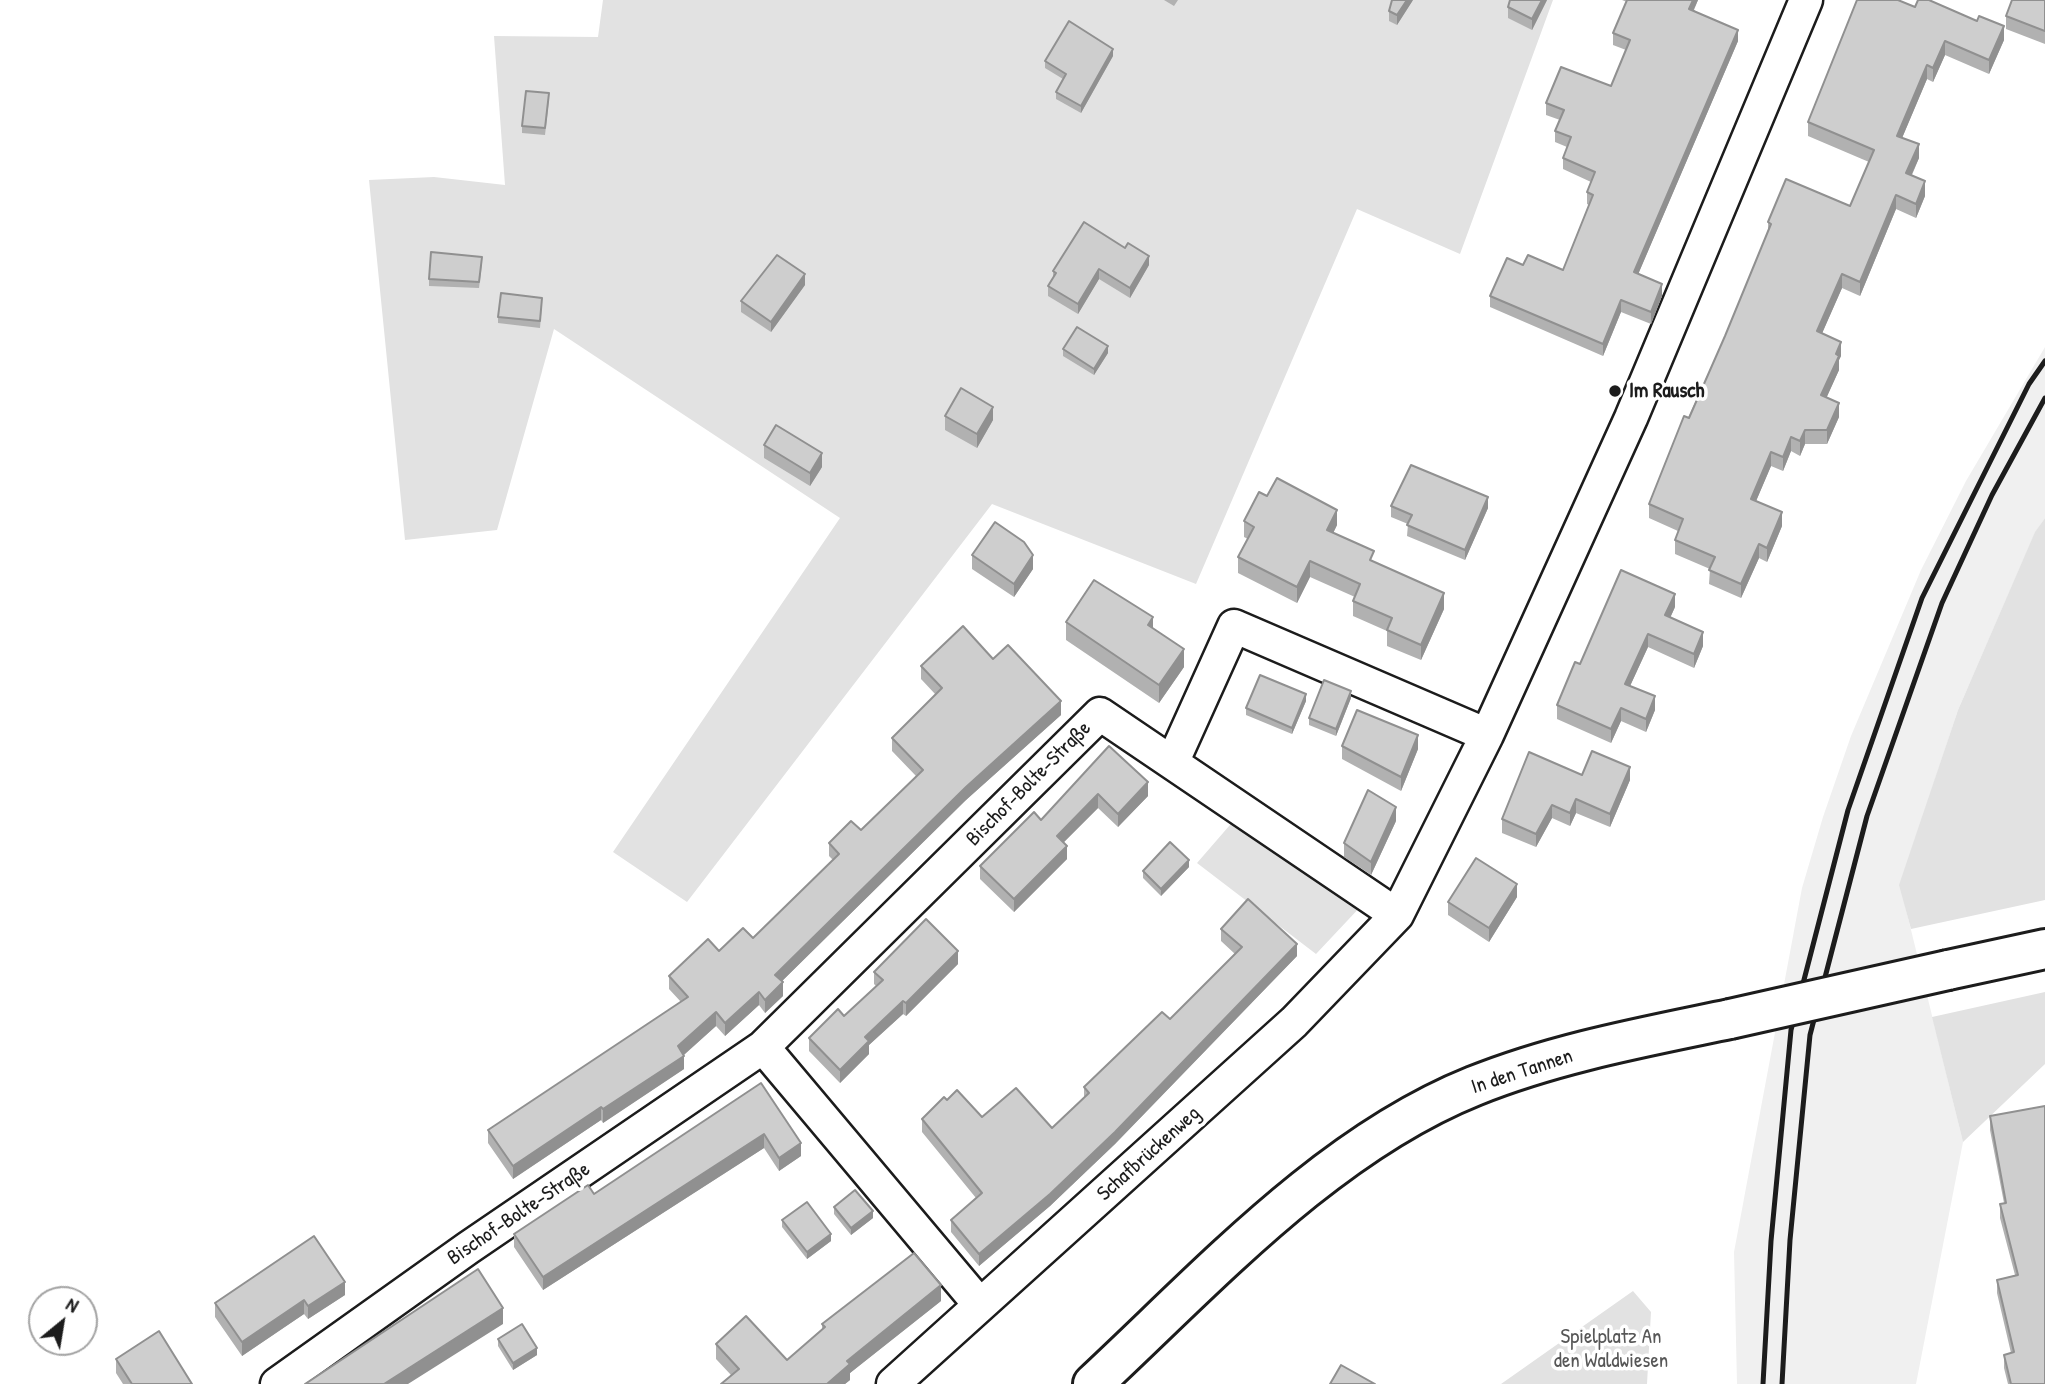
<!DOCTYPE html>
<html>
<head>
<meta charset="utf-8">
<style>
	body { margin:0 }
	#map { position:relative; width:2045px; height:1384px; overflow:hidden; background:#fff; font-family:"Patrick Hand",sans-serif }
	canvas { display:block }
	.north { position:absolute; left:28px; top:1286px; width:70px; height:70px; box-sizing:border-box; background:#fff; border:2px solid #a4a4a4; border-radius:50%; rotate:30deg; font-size:19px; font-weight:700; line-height:28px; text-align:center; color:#1c1c1c }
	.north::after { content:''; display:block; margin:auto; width:24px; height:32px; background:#1c1c1c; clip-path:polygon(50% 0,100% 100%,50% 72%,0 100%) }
</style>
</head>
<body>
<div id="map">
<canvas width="2045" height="1384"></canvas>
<div class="north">N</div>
</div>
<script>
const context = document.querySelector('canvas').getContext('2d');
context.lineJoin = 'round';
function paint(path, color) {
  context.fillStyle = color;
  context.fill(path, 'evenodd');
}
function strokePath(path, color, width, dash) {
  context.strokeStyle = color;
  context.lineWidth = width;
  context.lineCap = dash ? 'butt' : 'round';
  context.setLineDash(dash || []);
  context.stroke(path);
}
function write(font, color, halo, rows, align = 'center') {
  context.font = font + ' "Patrick Hand",sans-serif';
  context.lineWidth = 7;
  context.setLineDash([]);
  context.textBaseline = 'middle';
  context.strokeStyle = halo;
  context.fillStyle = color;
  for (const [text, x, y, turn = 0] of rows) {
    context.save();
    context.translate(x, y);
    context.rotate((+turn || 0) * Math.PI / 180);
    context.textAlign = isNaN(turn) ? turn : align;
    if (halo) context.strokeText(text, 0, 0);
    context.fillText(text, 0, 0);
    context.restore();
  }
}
paint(new Path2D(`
	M2045,347v171l-10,15 -77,177 -58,175 63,257 -47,242h-179l-3,-132 68,-364 21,-71 28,-81 70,-166 45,-89z`), '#f0f0f0');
paint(new Path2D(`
	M603,0h950l-93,254 -103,-45 -161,375 -204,-80 -305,398 -74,-50 227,-334 -286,-189 -57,201 -92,10 -36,-360 65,-3 71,8 -11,-149 104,1z
	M2045,518v382l-134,29 -12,-44 59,-175 77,-178z
	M1236,818l127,86 -47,50 -119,-91z
	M2045,992v72l-82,78 -31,-125z
	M1633,1291l18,21 -4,72h-146z`), '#e2e2e2');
const minor = new Path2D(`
	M1173,761l61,-135 253,109
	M763,1047l217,258
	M277,1384l191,-136 295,-201 337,-333 297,201
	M893,1384l401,-362 103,-107 90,-180 144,-317 175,-418`);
const tertiary = new Path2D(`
	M1948,970l97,-21
	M1093,1384c114,-106 234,-239 381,-298 82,-33 170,-49 256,-67`);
strokePath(minor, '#1c1c1c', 37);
strokePath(tertiary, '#1c1c1c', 44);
strokePath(minor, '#fff', 32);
strokePath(tertiary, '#fff', 38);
strokePath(new Path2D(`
	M1763,1384l8,-143 20,-211 57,-220 74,-212 107,-214 16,-23
	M1782,1384l8,-144 20,-205 57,-219 75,-213 50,-108 53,-97`), '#1c1c1c', 5);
const tertiaryBridge = new Path2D(`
	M1730,1019l218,-49`);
strokePath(tertiaryBridge, '#1c1c1c', 44, []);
strokePath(tertiaryBridge, '#fff', 38);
paint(new Path2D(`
	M1164,0h14l-4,6z
	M1413,0l-16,25 -8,-4v-10z
	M1547,0l-15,30 -24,-12v-11z
	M1622,0h76l-4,10 44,31 -100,233 24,22 -11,28 -30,-12 -18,44 -113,-49v-11l33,-31 40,5 26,-65 -2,-1v-12l4,-10 -28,-13v-11l4,-11 -12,-5v-11l5,-11 -14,-5v-12l65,-17 15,-36 -13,-5v-12l14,-31z
	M2045,0v44l-39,-15v-13z
	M1915,7l89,33 -15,34 -44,-19 -12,27 -6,-3 -25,59 17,20 -7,17 13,21 -9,22 -20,-9 -36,87 -18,-8 -20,45 19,23 -2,4v10l-13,28 13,19 -12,27h-22l-5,12 -9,-5 -8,20 -12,-5 -15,35 26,25 -15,36 -8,-4 -18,40 -32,-14 1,-15 -35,-15v-14l3,-9 -29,-13v-14l76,-168 43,-104v-10l82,-16 19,-44 -61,-26v-14z
	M1113,56l-32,57 -25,-14v-7l7,-13 -18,-11v-7z
	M549,100l-4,35 -23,-2v-7z
	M482,264l-3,24 -50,-2v-7z
	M1149,265l-19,33 -31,-19 -21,35 -30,-18v-10l5,-7v-8z
	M805,285l-34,47 -30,-20v-11z
	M542,304l-2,24 -42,-5v-6z
	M1063,349l45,4 -14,22 -31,-19z
	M945,416l48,4 -16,28 -32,-18z
	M764,445l58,22 -12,19 -46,-28z
	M1267,496l70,29 -4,8 41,29 70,47 -23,51 -34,-14v-15l-34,-15v-15l2,-4 -45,-20 -13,26 -59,-30v-16l10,-18 -4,-2v-16z
	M1391,506l97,2 -23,52 -58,-24 1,-12 -17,-7z
	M972,555l61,14 -19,28 -42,-28z
	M1675,607l-5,11 33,28 -9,22 -46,-21 -18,39 25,24 -9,22 -25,-11 -10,22 -54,-24v-14l23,-41z
	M1066,622l87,6 31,39 -25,36 -93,-63z
	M993,659l68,56 -95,85 -184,181 1,15 -18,17 -6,-8 -34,31 -9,-10 -32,29v14l-81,54 -2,-3 -88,59 -25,-36v-13l193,-128 -12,-13v-13l50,-25 34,-13 80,-78 -4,-4v-13l32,-13 55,-54 -24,-25v-13l44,-43 -15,-16v-13z
	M1351,698l-15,38 -27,-11v-7z
	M1306,701l-14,33 -46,-19v-7z
	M1109,746l39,50 -30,31 -20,-19 -34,34 3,17 -53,53 -34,-33v-13l61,-46z
	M1342,746l76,3 -17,42 -59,-32z
	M1582,775l48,5 -20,47 -34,-14 -6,13 -18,-8 -16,29 -34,-14v-14z
	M1396,821l-25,54 -27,-18v-14z
	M1189,867l-28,29 -18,-18v-7z
	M1517,897l-28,45 -41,-27v-13z
	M1221,929l76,27 -182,188 -65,62 -71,60 -28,-34v-12l25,-22 -54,-66v-13l25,-19 35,17 70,11 32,-29v-12l86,-68 65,-65 -14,-13z
	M958,964l-52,52 -3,-2 -34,31v9l-29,29 -31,-32v-13l35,-22 32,-30 -2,-2v-12z
	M761,1083l40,73 -22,15 -15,-23 -221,142 -29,-43v-13l80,-40z
	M1990,1116l55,268h-37l-4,-16v-13l7,-2 -14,-60v-13l18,-5 -15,-57v-14l4,-1 -14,-73z
	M834,1207l39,11 -22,17 -17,-21z
	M782,1220l49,21 -24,18 -25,-32z
	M345,1295l-37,24 -4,-5 -62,42 -27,-39v-14z
	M941,1301l-91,72v7l-5,4h-124l10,-9 -15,-16v-15l71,16 35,-31v-5z
	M498,1339l39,16 -24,15 -15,-24z
	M116,1359l76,25h-69l-7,-11z`), '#b1b1b1');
paint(new Path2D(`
	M1407,0h6l-16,25v-10z
	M1542,0h5l-15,30v-11z
	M1693,0h5l-9,20v-11z
	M2004,26v14l-15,34v-14z
	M1738,30v11l-104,243v-12z
	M1945,41v14l-12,27v-14z
	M1113,49v7l-32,57v-7z
	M1927,65v14l-30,71v-14z
	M1919,144v14l-13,29v-14z
	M1925,181v15l-9,22v-14z
	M1896,195v14l-36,87v-14z
	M1149,256v9l-19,33v-10z
	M1099,269v10l-21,35v-10z
	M805,274v11l-34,47v-10z
	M1842,274v14l-25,57v-14z
	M1662,284v12l-11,28v-12z
	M1621,300v12l-18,44v-12z
	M1841,342v14l-2,4v10l-18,40v-15l15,-41z
	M1108,346v7l-14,22v-6z
	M1839,403v14l-12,27v-14z
	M993,407v13l-16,28v-14z
	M1805,430v14l-5,12v-15z
	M1791,437v14l-8,20v-14z
	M1771,452v14l-20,47v-14z
	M822,453v14l-12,19v-13z
	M1488,497v11l-23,52v-10z
	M1337,510v15l-10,21v-16z
	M1782,512v14l-15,36v-14z
	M1759,544v14l-18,40v-14z
	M1033,555v14l-19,28v-13z
	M1310,561v16l-13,26v-16z
	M1444,593v16l-23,51v-15z
	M1675,594v13l-10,22v-14z
	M1153,617v18l-5,-10z
	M1703,632v14l-9,22v-14z
	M1648,634v13l-23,50v-13z
	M1184,649v18l-25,36v-18z
	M1351,691v7l-15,38v-7z
	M1306,694v7l-14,33v-6z
	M1655,696v14l-9,22v-13z
	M1061,701v14l-95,85 -191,188v-13l191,-188z
	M1621,708v13l-10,22v-14z
	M1418,735v14l-17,42v-14z
	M1630,767v13l-20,47v-13z
	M1148,782v14l-30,31v-13z
	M1098,794v14l-41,41v-13z
	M1576,799v14l-6,13v-13z
	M1552,805v13l-16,29v-13z
	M1396,807v14l-25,54v-13z
	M1067,846v13l-53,53v-13z
	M1189,860v7l-28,29v-7z
	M1517,884v13l-28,45v-14z
	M1297,944v12l-182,188 -65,62 -71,60v-12z
	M958,951v13l-52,52v-13z
	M783,982v14l-18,17v-13z
	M759,992v13l-34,31v-13z
	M903,1001v13l-34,31v9l-29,29v-13l25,-33z
	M716,1012v14l-38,34v-14z
	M684,1056v13l-81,54v-14z
	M601,1107v13l-88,59v-13z
	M764,1134v14l-221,142v-13z
	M801,1143v13l-22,15v-13z
	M873,1211v7l-22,17v-7z
	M831,1234v7l-24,18v-7z
	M345,1282v13l-37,24v-13z
	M941,1285v16l-91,72v7l-5,4h-18l20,-23z
	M304,1300v14l-62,42v-14z
	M503,1308v16l-95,60h-24z
	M537,1348v7l-24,15v-7z`), '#909090');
const building = new Path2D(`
	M1392,0h15l-10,15 -8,-4z
	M1510,0h32l-10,19 -24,-12z
	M1627,0h66l-4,9 49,21 -104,242 28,12 -11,28 -30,-12 -18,44 -113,-48 17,-38 16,7 5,-10 35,15 30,-75 -6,-3 8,-20 -32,-14 8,-21 -16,-6 9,-21 -18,-7 15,-36 50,19 19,-46 -17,-7z
	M1857,0h41l17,7 3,-7h11l48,21 2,-5 25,10 -15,34 -44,-19 -12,27 -6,-3 -30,71 22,8 -13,29 19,8 -9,23 -20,-9 -36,87 -18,-8 -25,57 24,11 -5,12 3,2 -18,39 18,8 -12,27h-22l-5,11 -9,-4 -8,20 -12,-5 -20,47 31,13 -15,36 -8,-4 -18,40 -32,-14 6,-13 -40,-17 8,-21 -34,-15 35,-88 5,2 36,-82 46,-112 -3,-2 18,-43 64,27 24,-56 -66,-28z
	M2012,0h33v31l-39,-15z
	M1069,21l44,28 -32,57 -25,-14 10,-18 -21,-13z
	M526,91l23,2 -4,35 -23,-2z
	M1084,222l41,26 3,-5 21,13 -19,32 -31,-19 -21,35 -30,-18 8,-13 -3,-2z
	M431,252l51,5 -3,25 -50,-3z
	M777,255l28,19 -34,48 -30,-21z
	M501,293l41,5 -2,23 -42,-4z
	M1077,327l31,19 -14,23 -31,-20z
	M961,388l32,19 -16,27 -32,-18z
	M776,425l46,28 -12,20 -46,-28z
	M1411,465l77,32 -23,53 -58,-25 5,-10 -21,-9z
	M1277,478l60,32 -10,20 47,21 -4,9 74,33 -23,52 -34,-15 5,-12 -39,-17 7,-17 -50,-23 -13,26 -59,-30 16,-30 -10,-6 15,-29 8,4z
	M995,522l29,20 9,13 -19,29 -42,-29z
	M1621,570l54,24 -10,21 38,17 -9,22 -46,-20 -23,50 30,12 -9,23 -25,-11 -10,21 -54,-24 18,-43 5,2z
	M1094,580l59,37 -5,8 36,24 -25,36 -93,-63z
	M963,626l30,33 15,-14 53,56 -95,86 -191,188 8,7 -18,18 -6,-8 -34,31 -9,-11 -38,34 6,10 -81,53 -2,-2 -88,59 -25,-36 200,-133 -19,-21 39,-37 11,12 24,-23 10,10 86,-84 -10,-11 22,-22 10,9 62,-60 -31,-32 50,-50 -21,-22z
	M1260,675l46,19 -14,34 -46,-20z
	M1324,680l27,11 -15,38 -27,-11z
	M1357,710l61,25 -17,42 -59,-31z
	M1109,746l39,36 -30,32 -20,-20 -41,42 10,10 -53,53 -34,-33 54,-54 7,8z
	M1592,751l38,16 -20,47 -34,-15 -6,14 -18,-8 -16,29 -34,-15 27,-67 53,23z
	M1368,790l28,17 -25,55 -27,-19z
	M1170,842l19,18 -28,29 -18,-18z
	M1476,858l41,26 -28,44 -41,-26z
	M1248,899l49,45 -182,188 -65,62 -71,60 -28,-34 31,-27 -60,-74 22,-22 3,3 10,-10 25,27 34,-29 36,40 37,-35 -5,-6 78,-75 8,7 72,-72 -21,-18z
	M926,919l32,32 -52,52 -3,-2 -38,36 4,4 -29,29 -31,-32 29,-29 6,7 39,-36 -9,-8z
	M761,1083l40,60 -22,15 -15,-24 -221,143 -29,-43 74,-49 6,9z
	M2045,1106v278h-34l-7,-29 10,-3 -17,-72 21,-5 -18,-71 6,-1 -16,-87z
	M855,1190l18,21 -22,17 -17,-21z
	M807,1202l24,32 -24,18 -25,-32z
	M314,1236l31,46 -37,24 -4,-6 -62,42 -27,-39z
	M914,1253l27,32 -94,76 3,3 -23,20h-106l18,-15 -23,-25 30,-28 41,44 38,-33 -3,-3z
	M478,1269l25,39 -119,76h-79z
	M522,1324l15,24 -24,15 -15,-24z
	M159,1331l33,53h-60l-16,-25z
	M1341,1365l34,19h-45z`);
paint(building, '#cecece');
strokePath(building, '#909090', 2);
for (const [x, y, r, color] of [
	[1615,391,7,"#1c1c1c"]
]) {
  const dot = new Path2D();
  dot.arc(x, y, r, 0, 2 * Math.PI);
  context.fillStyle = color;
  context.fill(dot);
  strokePath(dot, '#fff', 2.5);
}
write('bold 21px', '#1c1c1c', '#fff', [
	["Im Rausch",1629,391]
], 'left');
write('21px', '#1c1c1c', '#fff', [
	["Bischof-Bolte-Straße",1029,784,-45],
	["In den Tannen",1522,1072,-18],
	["Schafbrückenweg",1149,1154,-42],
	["Bischof-Bolte-Straße",519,1214,-34]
]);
write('21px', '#575757', '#fff', [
	["Spielplatz An",1611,1337],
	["den Waldwiesen",1611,1361]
]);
</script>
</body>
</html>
